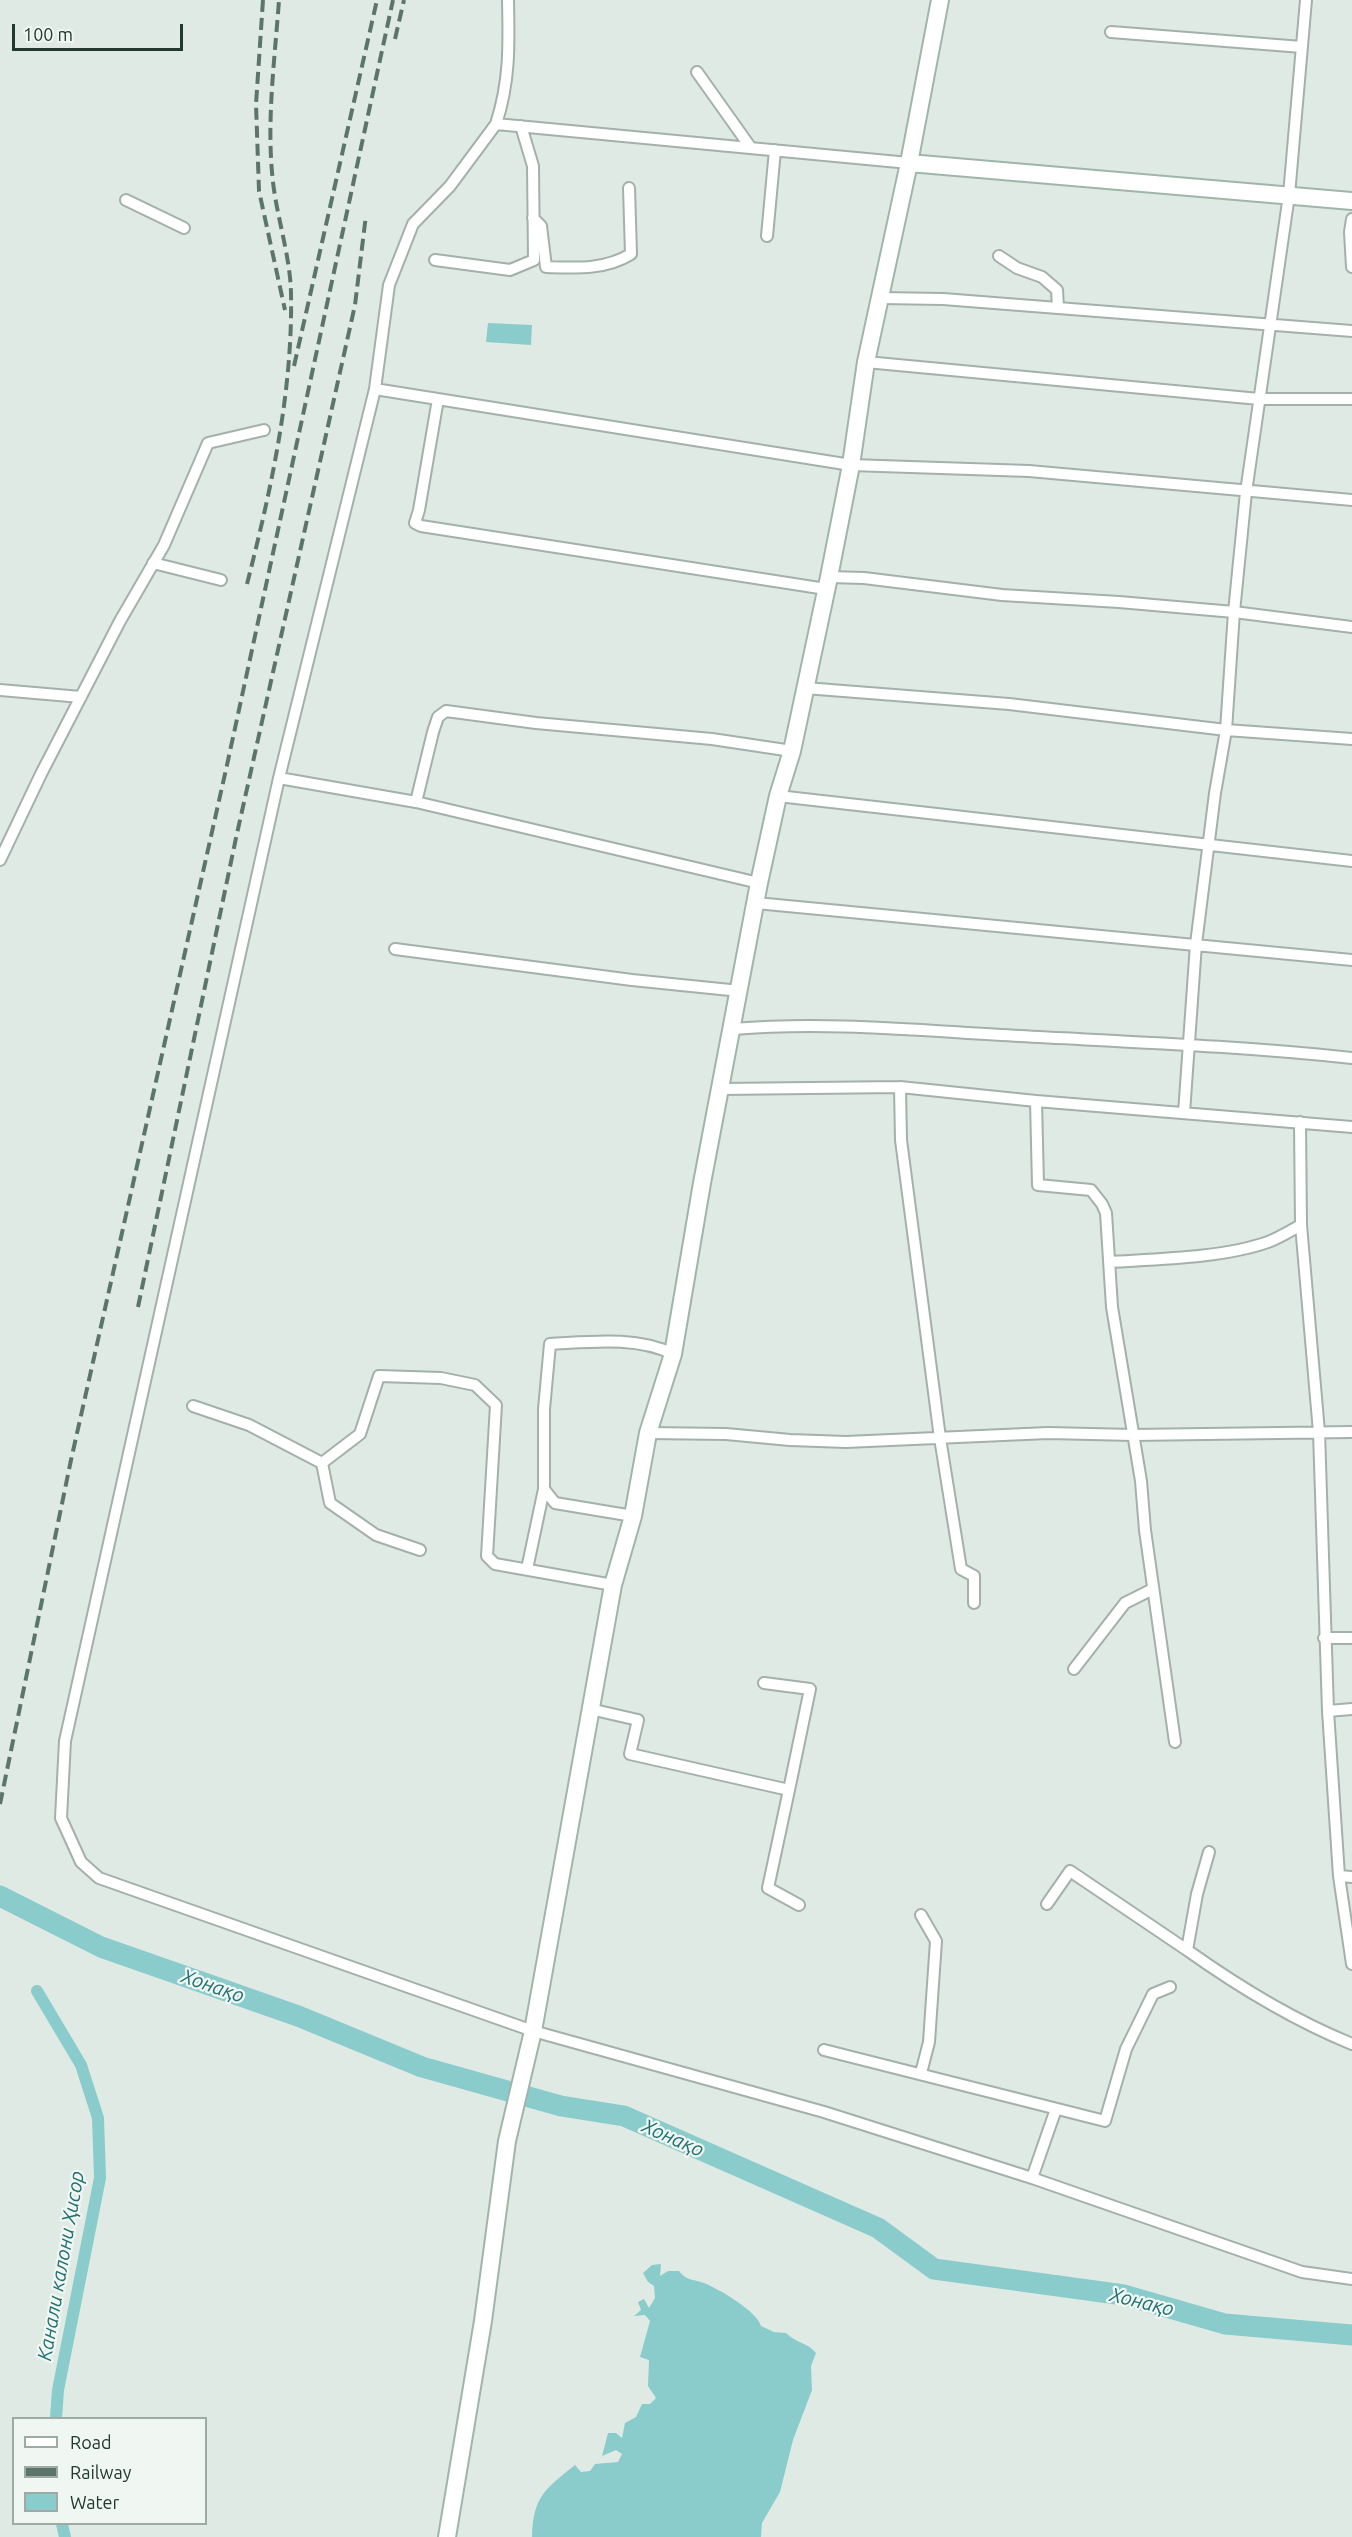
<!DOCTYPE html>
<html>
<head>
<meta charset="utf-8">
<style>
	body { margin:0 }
	#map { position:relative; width:1352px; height:2537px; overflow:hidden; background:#e0eae4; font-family:Ubuntu,sans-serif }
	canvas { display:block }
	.legend { position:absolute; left:12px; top:2417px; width:195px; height:108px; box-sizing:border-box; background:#f0f7f2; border:2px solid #9eaba4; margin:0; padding:8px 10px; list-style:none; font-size:18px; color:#22392f }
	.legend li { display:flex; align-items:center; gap:12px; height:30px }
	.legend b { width:30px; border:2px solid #9eaba4 }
	.scale { position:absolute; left:12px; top:24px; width:171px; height:27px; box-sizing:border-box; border:3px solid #22392f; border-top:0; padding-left:8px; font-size:18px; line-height:21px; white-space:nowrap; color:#22392f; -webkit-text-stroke:4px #f0f7f2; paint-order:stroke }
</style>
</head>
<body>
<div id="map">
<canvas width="1352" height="2537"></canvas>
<ul class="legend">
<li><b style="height:8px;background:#fff"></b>Road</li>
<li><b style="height:8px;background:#5c756a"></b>Railway</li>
<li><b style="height:16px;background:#8acccc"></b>Water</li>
</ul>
<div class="scale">100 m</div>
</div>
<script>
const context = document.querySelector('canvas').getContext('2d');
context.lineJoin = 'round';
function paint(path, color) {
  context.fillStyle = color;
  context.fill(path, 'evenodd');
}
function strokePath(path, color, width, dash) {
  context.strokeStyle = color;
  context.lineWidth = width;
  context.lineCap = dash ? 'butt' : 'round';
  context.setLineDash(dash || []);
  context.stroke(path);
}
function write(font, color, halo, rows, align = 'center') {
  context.font = font + ' Ubuntu,sans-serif';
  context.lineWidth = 4.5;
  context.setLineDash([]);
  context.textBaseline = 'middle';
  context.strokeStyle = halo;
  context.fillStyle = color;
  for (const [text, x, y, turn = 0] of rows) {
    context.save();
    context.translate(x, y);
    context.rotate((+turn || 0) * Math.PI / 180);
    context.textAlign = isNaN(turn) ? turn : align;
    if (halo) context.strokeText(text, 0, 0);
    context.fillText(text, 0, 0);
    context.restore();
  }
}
paint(new Path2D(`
	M488,323l44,2 -1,20 -45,-3z
	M661,2264l-1,12 8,-5h11c8,10 14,8 25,12 15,6 53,28 57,43l13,6 12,1c11,11 21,9 30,20l-5,13 1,24 -19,50 -13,52 -18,31 -1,14h-229c1,-40 13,-48 43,-72l6,7 9,-1 5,-7 23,-2 4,-8 -6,-4 -14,6 6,-23h8l6,5 3,-15 11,-6 6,-13h8l6,-6 -8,-12 1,-26 -9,-3 10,-36 -5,-6 -11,1 7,-6 -3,-8 6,-3 5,9 6,-10 -1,-12 -6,-4 -5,-9 9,-8z`), '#8acccc');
strokePath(new Path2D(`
	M37,1991l44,74 17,53 2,60 -42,212 -2,28
	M62,2524l3,13`), '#8acccc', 12);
strokePath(new Path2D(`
	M0,1896l101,51 197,69 124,51 139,39 63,10 254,112 56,41 190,26 101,29 127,11`), '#8acccc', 21);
const street = new Path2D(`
	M508,0c1,45 2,81 -12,124l413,39
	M1111,32l191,15
	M697,72l54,76
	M496,124l-46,62 -37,38 -24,61 -14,104 -96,389 -214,963 -4,77 20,44 18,16 434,153 291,81 208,66 270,94 50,7
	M126,200l58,28
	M533,218l8,8 5,41c30,1 59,3 85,-13l-2,-66
	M1352,219l-2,13 2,35
	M767,236l8,-86
	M999,256l18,12 25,9 15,13 1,18
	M435,260l75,10 24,-10 -1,-94 -12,-40
	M880,298l63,1 409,32
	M866,362l393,37h93
	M375,389l476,76 178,6 323,29
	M438,399l-19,111 -4,13 6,3 405,63
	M153,563l68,17
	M829,577l35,1 138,17 117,7 115,10 118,15
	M805,688l204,16 217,26 126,9
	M0,690l81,7
	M279,778l137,24 343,81
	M778,796l574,65
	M416,802l17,-70 5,-15 8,-6 90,12 176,16 80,12
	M0,860l41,-86 79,-153 44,-76 44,-102 56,-13
	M756,903l596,57
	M395,949l237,31 108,11
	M733,1029c95,-8 191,2 287,7 111,6 221,10 332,22
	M900,1087l1,53 39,298 21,131 13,7v27
	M721,1089l179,-2 136,14 316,26
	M1036,1101l2,84 53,5 11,14 4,9 6,94 29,174 4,49 30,212
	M1184,1113l12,-169 19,-151 11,-63 8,-118 12,-120 43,-297 17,-195
	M1300,1122l1,103 18,207 9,279 11,165 13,88
	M1110,1262c48,-3 113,-4 158,-20 11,-4 22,-11 33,-17
	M193,1406l56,19 73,38 38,-29 19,-58 62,2 34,7 21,20 -9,151 8,8 118,21
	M648,1433l78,1 64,6 56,2 202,-9 85,2 219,-3
	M322,1463l8,40 46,32 44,15
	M544,1489l11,14 78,13
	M527,1569l17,-80v-80l6,-65c40,-2 86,-8 123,10
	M1324,1638h28
	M1074,1669l51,-66 28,-14
	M590,1709l48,11 -8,34 159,36 21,-101 -46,-6
	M1328,1711l24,-2
	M789,1790l-21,98 31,17
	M1209,1852l-12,42 -10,56c52,37 106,70 165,94
	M1339,1876l13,1
	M1047,1904l23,-33 117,79
	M921,1915l15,26 -7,101 -8,31
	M824,2050l281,71 21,-72 27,-55 17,-7
	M1032,2178l24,-69`);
const secondary = new Path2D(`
	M909,163l443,38
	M447,2537l36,-216 24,-180 26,-110 80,-446 20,-69 15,-83 25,-79 29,-171 57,-300 19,-87 14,-45 37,-174 22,-112 15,-103 43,-199 31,-163`);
strokePath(street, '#a3b1aa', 14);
strokePath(secondary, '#a0b5aa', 20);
strokePath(street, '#fff', 10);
strokePath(secondary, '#fff', 16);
strokePath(new Path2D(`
	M263,0l-7,104 3,87 26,119
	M395,39l9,-39
	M294,366l83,-366
	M247,584c24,-94 46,-193 44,-291 -1,-41 -16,-80 -19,-121 -5,-57 3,-115 7,-172
	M138,1307l98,-469 119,-533 11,-90
	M0,1804l71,-344 156,-695 166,-765`), '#5c756a', 4, [12, 6]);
write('italic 20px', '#206f71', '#f0f7f2', [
	["Хонақо",213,1986,19],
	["Хонақо",673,2138,24],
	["Канали калони Ҳисор",61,2266,-80],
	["Хонақо",1142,2302,14]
]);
</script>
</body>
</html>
